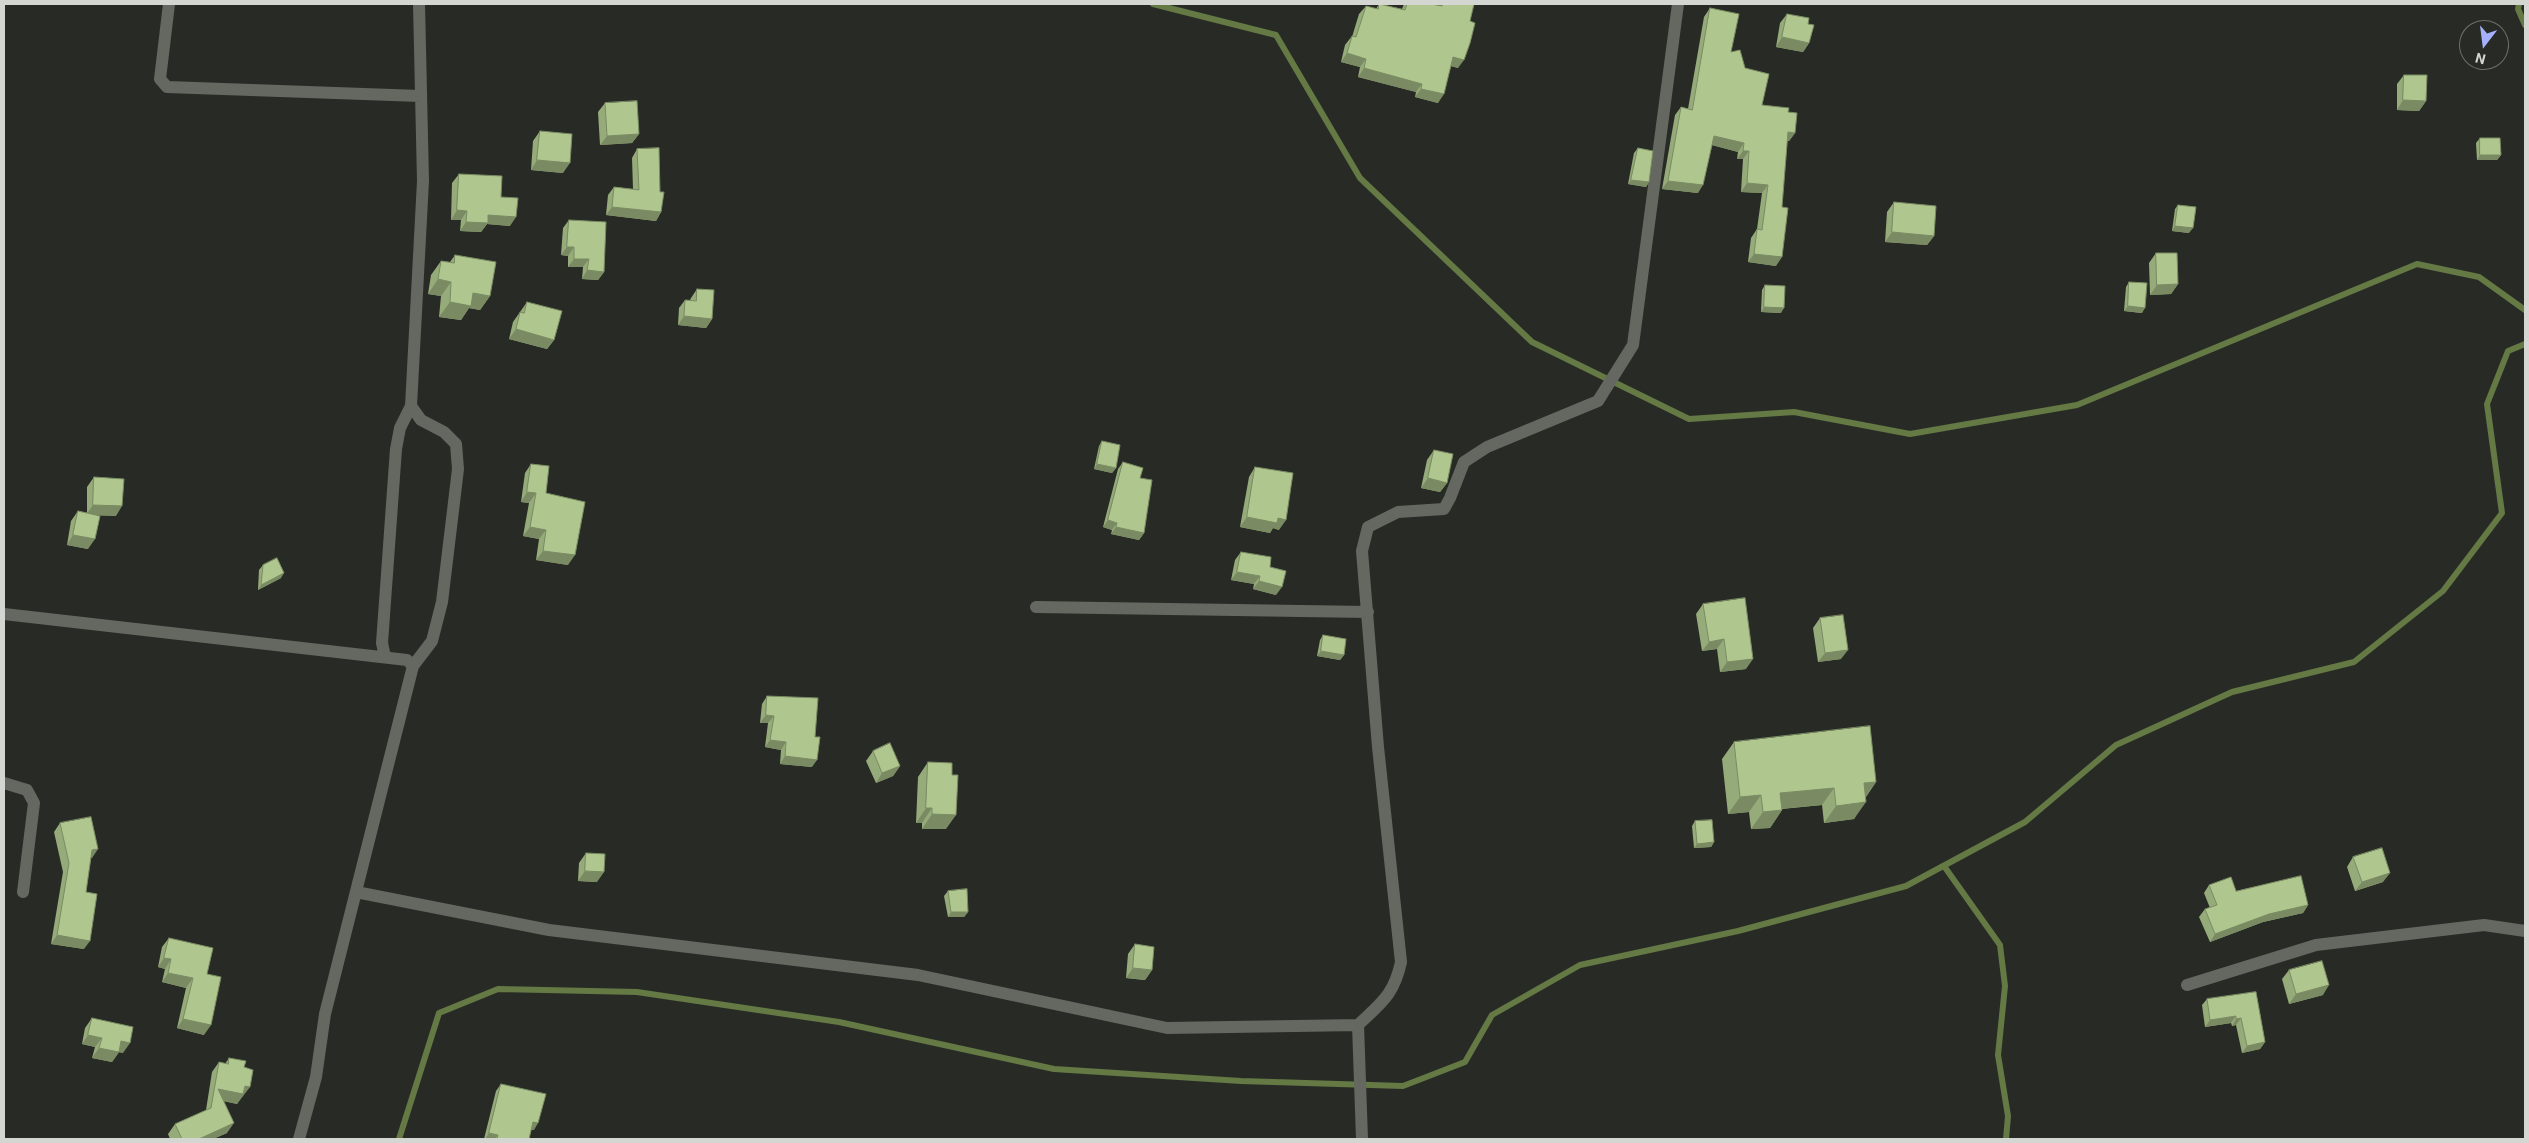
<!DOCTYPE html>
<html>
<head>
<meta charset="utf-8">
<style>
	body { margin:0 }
	#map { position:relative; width:2529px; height:1143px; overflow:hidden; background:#282b25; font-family:Roboto,sans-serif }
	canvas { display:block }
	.frame { position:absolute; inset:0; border:5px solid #d4d6d2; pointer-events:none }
	.north { position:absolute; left:2459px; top:20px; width:50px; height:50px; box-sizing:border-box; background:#282b25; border:1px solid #6d6f6a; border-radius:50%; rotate:195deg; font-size:14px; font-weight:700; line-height:20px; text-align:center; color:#d4d6d2 }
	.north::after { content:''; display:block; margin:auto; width:18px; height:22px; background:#a5b1fc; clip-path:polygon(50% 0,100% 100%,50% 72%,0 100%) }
</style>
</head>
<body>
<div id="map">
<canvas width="2529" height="1143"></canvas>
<div class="frame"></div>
<div class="north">N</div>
</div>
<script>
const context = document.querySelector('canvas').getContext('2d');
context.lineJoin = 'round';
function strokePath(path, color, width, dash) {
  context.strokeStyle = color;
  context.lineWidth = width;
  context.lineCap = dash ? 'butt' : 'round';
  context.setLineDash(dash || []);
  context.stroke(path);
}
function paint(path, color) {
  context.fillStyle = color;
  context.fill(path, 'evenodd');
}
strokePath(new Path2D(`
	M1153,4l123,31 84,143 172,164 157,77 105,-7 116,22 167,-29 340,-141 62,13 46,33
	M2519,4l-1,5 7,16
	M1944,866l56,79 5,41 -7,69 10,61 -2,23
	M399,1139l40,-126 59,-24 139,3 202,30 215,47 187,12 162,5 62,-24 27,-47 88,-50 158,-34 168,-45 119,-64 91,-77 116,-53 122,-30 89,-71 59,-78 -15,-109 21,-53 17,-7`), '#647944', 6);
strokePath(new Path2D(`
	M169,4l-9,75 7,8 253,9
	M1036,607l332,5
	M4,614l403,46 6,6 -88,348 -9,63 -17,62
	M385,657l-3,-14 14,-194 4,-21 11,-22
	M413,666l19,-25 10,-39 16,-133 -2,-25 -12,-12 -23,-12 -10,-14 12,-225 -4,-177
	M4,783l23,7 7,13 -11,89
	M356,892l193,38 369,45 249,53 191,-3
	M2187,985l129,-40 168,-20 41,6
	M1362,1139l-4,-114c23,-22 36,-30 43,-63l-23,-215 -16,-196 6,-24 30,-15 46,-3 6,-11 14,-36 23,-15 111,-46 35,-56 45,-341`), '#656861', 12);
paint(new Path2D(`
	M1379,4l23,5 2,-5h27l9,2 2,-2h32l-16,64 -7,-2 -13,37 -23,-6 1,-5 -58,-15 2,-10 -19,-5 4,-17 7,-9v1l7,-23 7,-8 10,3z
	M1710,8l21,44 14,16 17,37 26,7 7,21 -6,8h-2l-11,125 -28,-4 3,-24 6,-9 5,-36 -21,-1 2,-33h-6l1,-7 -26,-7 -14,48 -36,-4 13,-74 6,-8 7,2 16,-92z
	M1787,14l21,10 1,19 -6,9 -27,-5 4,-24z
	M2404,75l22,26 -7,10 -22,-1v-26z
	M605,103l34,31 -7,9 -32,2 -2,-33z
	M540,131l23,42 -32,-3 2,-29z
	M2480,138l21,17 -4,5h-20l-1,-17z
	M1638,148l11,34 -3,5 -18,-3 6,-31z
	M637,149l24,63 -5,9 -50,-6 2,-20 6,-8 19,2 -1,-31z
	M459,174l42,23 9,29 -23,-2 -6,8 -21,-1 1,-11h-10l1,-37z
	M1894,202l40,34 -7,9 -42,-3 2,-30z
	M2178,205l11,28 -17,-2 3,-22z
	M569,220l35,52 -6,8 -16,-1 1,-12h-15v-11l-7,-1 2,-27z
	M2156,253l22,31 -7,10 -21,1 -1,-32z
	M455,255l35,41 -10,14 -11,-2 -8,12 -22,-3 2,-21 -13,-2 3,-19 10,-14 9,1z
	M2129,282l13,31 -18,-2 2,-24z
	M1765,285l16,28 -20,-1 1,-22z
	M697,289l15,30 -6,9 -28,-3 1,-17 6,-8h5l1,-2z
	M527,302l27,38 -7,9 -38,-10 4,-17z
	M1102,441l14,27 -4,5 -18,-4 5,-23z
	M1434,450l13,33 -7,9 -19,-4 6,-28z
	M1123,462l17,16 4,55 -5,7 -28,-6 1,-4 -9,-3 15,-58z
	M531,464l15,29 22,72 -32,-5 3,-21 -16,-3 6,-33 -8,-1 4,-29z
	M1255,467l24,63 -6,-2 -3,5 -30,-6 9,-50z
	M94,477l22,39 -19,-1 -9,34 -21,-4 4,-24 7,-10 9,2v-26z
	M1241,552l35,43 -23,-6 1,-5 -23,-4 4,-20z
	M263,565l18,13 -23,12 1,-20z
	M1703,604l43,65 -26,3 -3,-23 -15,2 -6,-37z
	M1820,618l21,41 -23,3 -5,-34z
	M1323,635l21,20 -4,5 -23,-4 3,-16z
	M767,696l45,71 -32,-3 1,-14 -16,-3 3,-24h-8l2,-19z
	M1734,742l142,40 -10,15 -12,22 -30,4 -2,-18 -40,4v1l-12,18 -19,1 -2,-17 -21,2 -6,-55z
	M873,751l27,15 -7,10 -17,7 -10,-22z
	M928,762l18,67h-24v-6h-6l2,-46z
	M1695,821l19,21 -3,5 -17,1 -2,-22z
	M60,823l32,35h-2l-4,34 -2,57 -33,-5 12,-72 -9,-40z
	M586,853l11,29 -19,-1 1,-18z
	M2353,857l30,25 -28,9 -8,-24z
	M2209,885l27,6 72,14 -5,8 -40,9 -53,20 -11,-25 6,-8 5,-1 -6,-15z
	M948,891l20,21 -4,5h-16l-4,-21z
	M169,938l38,36 -3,61 -27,-7 9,-40 -24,-6 3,-13 -7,-2 4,-20z
	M1135,944l17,26 -7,10 -19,-2 2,-24z
	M2289,970l34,25 -34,9 -7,-25z
	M2256,992l9,50 -5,7 -18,4 -6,-28 -4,1 -1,-3 -26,4 -3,-22 5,-6z
	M92,1018l31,35 -4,-1 -7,10 -20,-4 3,-11 -13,-3 3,-16z
	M229,1058l15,9 -1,29h-1l-5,8 -13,-3 3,32 -14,6h-43l-2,-5 7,-10 31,-14 6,-38 7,-10 6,2z
	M501,1084l33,46h-3l-2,9h-45l12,-48z`), '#96ab7a');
paint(new Path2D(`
	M1782,37l27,6 -6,9 -27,-5z
	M1347,53l19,6 -6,8 -19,-5z
	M1453,57l11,3 -6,8 -11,-3z
	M1364,68l58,16 -6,8 -58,-15z
	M1421,89l23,5 -6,9 -23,-6z
	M2403,100l23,1 -7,10 -22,-1z
	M1788,132l7,1 -6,8 -7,-1z
	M639,134l-7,9 -32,2 7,-9z
	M1714,136l30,7 -6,9 -30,-8z
	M1743,151h6l-6,8h-6z
	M2480,155h21l-4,5h-20z
	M537,160l33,3 -7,10 -32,-3z
	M1631,180l18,2 -3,5 -18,-3z
	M1668,181l35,4 -5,8 -36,-4z
	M1747,183l21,2 -6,8 -21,-1z
	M612,207l49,5 -5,9 -50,-6z
	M457,210l10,1 -6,9h-10z
	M488,215l28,2 -6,9 -23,-2 -6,8 -21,-1 6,-9z
	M2175,226l18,2 -4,5 -17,-2z
	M1892,232l42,4 -7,9 -42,-3z
	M567,247h7l-6,9 -7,-1z
	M1754,254l28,3 -6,9 -28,-4z
	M574,259h15l-6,8h-15z
	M587,270l17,2 -6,8 -16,-1z
	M438,279l13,3 -10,14 -13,-2z
	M2178,284l-7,10 -21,1 7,-10z
	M473,293l17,3 -10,14 -11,-2 -8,12 -22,-3 11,-15z
	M2128,306l17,2 -3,5 -18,-2z
	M1764,307l20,1 -3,5 -20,-1z
	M684,316l28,3 -6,9 -28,-3z
	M516,329l38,11 -7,9 -38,-10z
	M1097,464l19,4 -4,5 -18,-4z
	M1428,478l19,5 -7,9 -19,-4z
	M527,492l9,1 -7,10 -8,-1z
	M93,505l29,1 -6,10 -30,-1z
	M1247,517l31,1 8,2 -7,10 -6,-2 -3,5 -30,-6z
	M1108,520l9,3 -5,7 -9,-3z
	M530,527l16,3 -7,9 -16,-3z
	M1116,527l28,6 -5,7 -28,-6z
	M73,535l22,4 -7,10 -21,-4z
	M543,551l32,4 -7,10 -32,-5z
	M1237,572l23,4 -6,8 -23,-4z
	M284,573l-3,5 -23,12 3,-5z
	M1259,581l23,6 -6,8 -23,-6z
	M1724,639l-7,10 -15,2 7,-9z
	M1848,650l-7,9 -23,3 7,-9z
	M1321,651l23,4 -4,5 -23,-4z
	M1753,659l-7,10 -26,3 7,-10z
	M766,715l8,1 -6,7h-8z
	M770,740l16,2 -5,8 -16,-3z
	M785,756l32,4 -5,7 -32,-3z
	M900,766l-7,10 -17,7 6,-10z
	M1876,782l-12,17v-16z
	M1834,788l-12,17 -54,5 12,-17z
	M1761,795l-12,17 -21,2 12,-17z
	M1866,802l-12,17 -30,4 12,-17z
	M926,808h6l-10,15h-6z
	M1782,810l-12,18 -19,1 12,-17z
	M932,814l24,1 -10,14h-24z
	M1714,842l-3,5 -17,1 3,-4z
	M98,849l-6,9 -7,1 7,-9z
	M585,871l19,1 -7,10 -19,-1z
	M2390,873l-7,9 -28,9 7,-9z
	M2308,905l-5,8 -40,9 -53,20 5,-8 54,-20z
	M951,912h17l-4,5h-16z
	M57,935l33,6 -6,8 -33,-5z
	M164,958l7,1 -6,10 -7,-2z
	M1133,968l19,2 -7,10 -19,-2z
	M168,973l25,5 -7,10 -24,-6z
	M2329,985l-6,10 -34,9 7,-10z
	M2236,1016l-5,7 -26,4 5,-7z
	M2241,1018l-5,7 -4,1 4,-7z
	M183,1019l28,6 -7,10 -27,-7z
	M88,1035l14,3 -7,9 -13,-3z
	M121,1041l9,2 -7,10 -9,-2z
	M2265,1042l-5,7 -18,4 5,-7z
	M99,1048l20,4 -7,10 -20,-4z
	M245,1086l5,1 -13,17 -24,-5 5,-10z
	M533,1122l5,1 -4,7 -6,-1z
	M234,1123l-7,10 -14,6h-14z
	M489,1133l9,2 -3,4h-10z`), '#7a8b63');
const building = new Path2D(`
	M1379,4l26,6 2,-6h24l11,2 1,-2h31l-4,17 5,2 -5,20 -6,17 -11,-3 -9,37 -23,-5 1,-5 -58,-16 2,-9 -19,-6 5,-17 4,1 10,-31 12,3z
	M1710,8l29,6 -8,38 9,-2 5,18 24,6 -7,31 27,3 -1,4 9,1 -2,20 -7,-1 -6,75 6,1 -6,49 -28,-3 3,-25 5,1 6,-45 -21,-2 2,-32h-6l1,-8 -30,-7 -11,49 -35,-4 13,-74 11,3z
	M1787,14l22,4 -1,6 6,1 -5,18 -27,-6z
	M2404,75h23l-1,26 -23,-1z
	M637,101l2,33 -32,2 -2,-33z
	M540,131l32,3 -2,29 -33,-3z
	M2480,138h20l1,17h-21z
	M659,148l1,44h4l-3,20 -49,-5 2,-20 25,3 -2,-41z
	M1638,148l15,3 -4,31 -18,-2z
	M459,174l43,2 -1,21 17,1 -2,19 -28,-2v8l-22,-1 1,-11 -10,-1z
	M1894,202l42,4 -2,30 -42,-4z
	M2178,205l18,2 -3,21 -18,-2z
	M569,220l37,2 -2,50 -17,-2 2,-11h-15v-12h-7z
	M2156,253h21l1,31 -21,1z
	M455,255l41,7 -6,34 -17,-3 -2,13 -21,-4 1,-20 -13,-3 3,-18 13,2z
	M2129,282l18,1 -2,25 -17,-2z
	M1765,285l20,1 -1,22 -20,-1z
	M697,289l17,1 -2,29 -28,-3 1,-16 11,1z
	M527,302l35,9 -8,29 -38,-11 4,-17 4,1z
	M1102,441l18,4 -4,23 -19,-4z
	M1434,450l19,4 -6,29 -19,-5z
	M1123,462l20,6 -3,10 12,2 -8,53 -28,-6 1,-4 -9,-3z
	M531,464l18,2 -3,27 39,9 -10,53 -32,-4 3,-21 -16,-3 6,-34 -9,-1z
	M1255,467l38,6 -7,47 -8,-2 -1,5 -30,-6z
	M94,477l30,2 -2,27 -29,-1z
	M78,511l22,5 -5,23 -22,-4z
	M1241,552l30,5 -1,10 16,4 -4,16 -23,-6 1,-5 -23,-4z
	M277,558l7,15 -23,12 2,-20z
	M1745,598l8,61 -26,3 -3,-23 -15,3 -6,-38z
	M1843,615l5,35 -23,3 -5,-35z
	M1323,635l23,4 -2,16 -23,-4z
	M767,696l51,2 -3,39h5l-3,23 -32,-4 1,-14 -16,-2 4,-24 -8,-1z
	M1870,726l6,56 -12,1 2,19 -30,4 -2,-18 -54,5 2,17 -19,2 -2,-17 -21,2 -6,-55z
	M890,743l10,23 -18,7 -9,-22z
	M928,762l24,1v12h6l-2,40 -24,-1v-6h-6z
	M91,817l7,32 -6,1 -6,42 11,2 -7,47 -33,-6 12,-72 -9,-40z
	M1712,820l2,22 -17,2 -2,-23z
	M2382,848l8,25 -28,9 -9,-25z
	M586,853l19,1 -1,18 -19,-1z
	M2301,876l7,29 -39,9 -54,20 -10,-25 12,-4 -8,-20 22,-8 5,14z
	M967,889l1,23h-17l-3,-21z
	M169,938l44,10 -6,26 14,3 -10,48 -28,-6 10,-41 -25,-5 3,-14 -7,-1z
	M1135,944l19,3 -2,23 -19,-2z
	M2322,961l7,24 -33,9 -7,-24z
	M2256,992l9,50 -18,4 -6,-28 -5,1v-3l-26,4 -3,-21z
	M92,1018l41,9 -3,16 -9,-2 -2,11 -20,-4 3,-10 -14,-3z
	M229,1058l17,3 -2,6 9,3 -3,17 -5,-1 -2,8 -25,-5 16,34 -35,16h-17l-7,-15 36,-16 8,-46 9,2z
	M501,1084l45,10 -8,29 -5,-1 -4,17h-32l1,-4 -9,-2z`);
paint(building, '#afc78e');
strokePath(building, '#7a8b63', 1);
</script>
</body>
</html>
